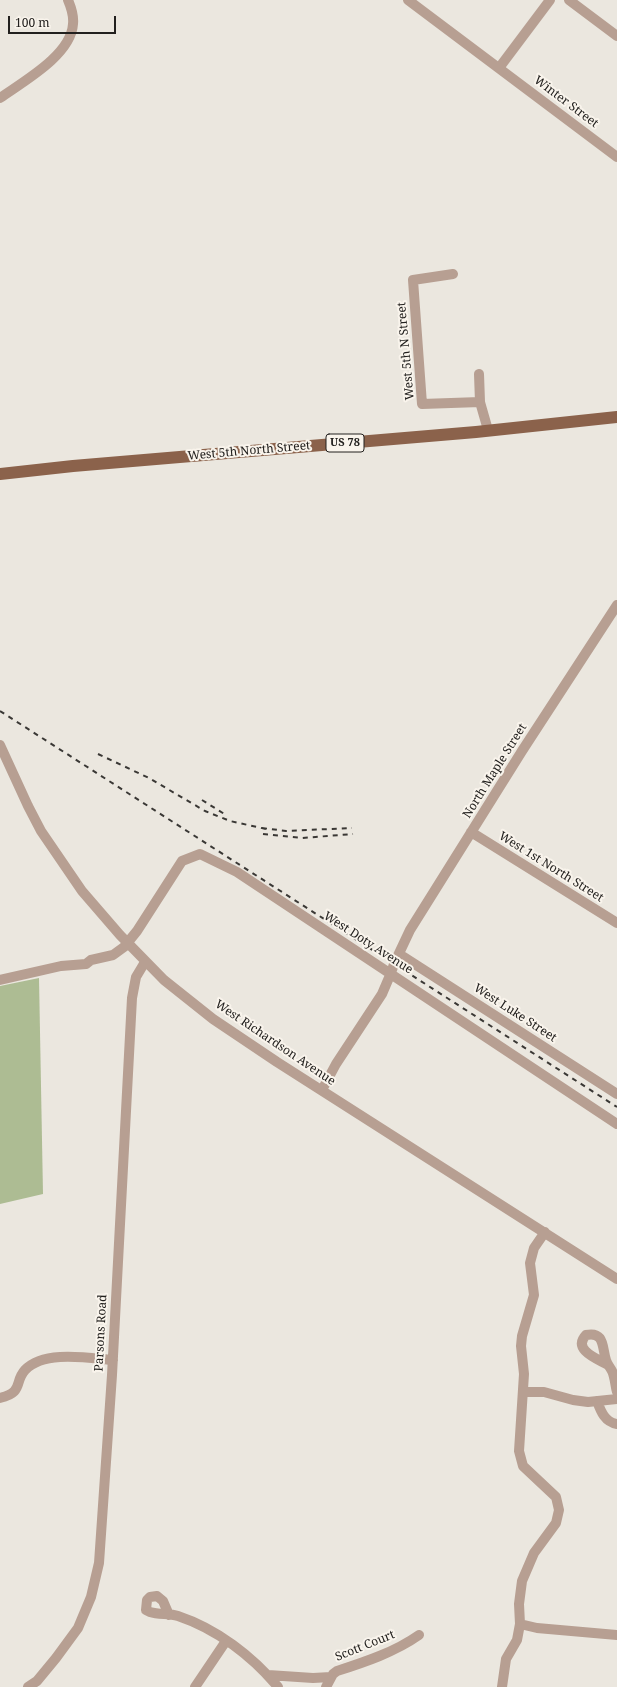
<!DOCTYPE html>
<html>
<head>
<meta charset="utf-8">
<style>
	body { margin:0 }
	#map { position:relative; width:617px; height:1687px; overflow:hidden; background:#ebe7df; font-family:"Noto Serif",serif }
	canvas { display:block }
	.scale { position:absolute; left:8px; top:16px; width:108px; height:18px; box-sizing:border-box; border:2px solid #22201e; border-top:0; padding-left:5px; font-size:12px; line-height:14px; white-space:nowrap; color:#22201e; -webkit-text-stroke:3px #f9f4ec; paint-order:stroke }
</style>
</head>
<body>
<div id="map">
<canvas width="617" height="1687"></canvas>
<div class="scale">100 m</div>
</div>
<script>
const context = document.querySelector('canvas').getContext('2d');
context.lineJoin = 'round';
function paint(path, color) {
  context.fillStyle = color;
  context.fill(path, 'evenodd');
}
function strokePath(path, color, width, dash) {
  context.strokeStyle = color;
  context.lineWidth = width;
  context.lineCap = dash ? 'butt' : 'round';
  context.setLineDash(dash || []);
  context.stroke(path);
}
function write(font, color, halo, rows, align = 'center') {
  context.font = font + ' "Noto Serif",serif';
  context.lineWidth = 4;
  context.setLineDash([]);
  context.textBaseline = 'middle';
  context.strokeStyle = halo;
  context.fillStyle = color;
  for (const [text, x, y, turn = 0] of rows) {
    context.save();
    context.translate(x, y);
    context.rotate((+turn || 0) * Math.PI / 180);
    context.textAlign = isNaN(turn) ? turn : align;
    if (halo) context.strokeText(text, 0, 0);
    context.fillText(text, 0, 0);
    context.restore();
  }
}
paint(new Path2D(`
	M39,978l4,216 -43,10v-218z`), '#adbc93');
strokePath(new Path2D(`
	M408,0l209,157
	M569,0l48,36
	M499,68l51,-68
	M0,98c24,-17 71,-43 73,-74 1,-9 -2,-17 -5,-24
	M453,274l-40,6 9,124 58,-2
	M479,374l1,28 8,28
	M0,745l28,61 13,25 41,60 38,44 44,45 49,39 64,43 340,217
	M471,832l146,91
	M399,954l218,140
	M0,980l61,-14 25,-2 5,-4 22,-5 11,-8 13,-16 45,-70 18,-7 37,18 380,252
	M322,1090l14,-26 46,-70 9,-21 3,-9 16,-34 112,-179 95,-146
	M608,1365c-10,-6 -36,-15 -22,-30 19,-4 16,13 20,25 1,4 4,7 6,11 3,6 3,14 5,21
	M523,1392h21l29,8 15,2 29,-3
	M0,1398c24,-6 14,-16 25,-28 19,-20 63,-12 88,-10
	M597,1401c4,11 8,21 20,23
	M169,1615l-6,-14 -6,-5 -7,1 -3,3 -1,10 4,2c9,3 19,1 28,4 39,13 74,40 100,71
	M520,1624l17,4 80,7
	M268,1675l45,3 18,-1
	M28,1687l9,-6 19,-23 22,-30 13,-31 8,-34 13,-188 20,-377 4,-21 9,-15
	M195,1687l31,-46
	M326,1687l7,-13 4,-3c28,-9 58,-19 82,-36
	M502,1687l4,-28 11,-19 3,-16 -1,-20 3,-23 12,-28 22,-30 3,-13 -3,-13 -33,-31 -4,-15 5,-77 -3,-28 1,-10 12,-41 -4,-32 4,-15 11,-16`), '#b79f92', 10);
strokePath(new Path2D(`
	M0,474l73,-8 403,-34 141,-15`), '#8b624b', 12);
strokePath(new Path2D(`
	M0,711l617,396
	M98,754l51,24 56,33 25,10 36,8
	M202,800l24,15
	M262,828l24,3 66,-3
	M263,834l39,4 51,-4`), '#3a3835', 2, [5, 5]);
for (const [x, y, w] of [
	[345,443,38]
]) {
  const box = new Path2D();
  box.roundRect(x - w / 2, y - 9, w, 18, 3);
  context.fillStyle = '#f9f4ec';
  context.fill(box);
  strokePath(box, '#22201e', 1);
}
write('bold 11px', '#22201e', null, [
	["US 78",345,443]
]);
write('12px', '#22201e', '#f9f4ec', [
	["Winter Street",566,102,37],
	["West 5th N Street",406,351,-95],
	["West 5th North Street",249,451,-5],
	["North Maple Street",495,771,-58],
	["West 1st North Street",551,867,32],
	["West Doty Avenue",368,943,33],
	["West Luke Street",515,1013,33],
	["West Richardson Avenue",275,1043,34],
	["Parsons Road",101,1333,-87],
	["Scott Court",365,1646,-22]
]);
</script>
</body>
</html>
